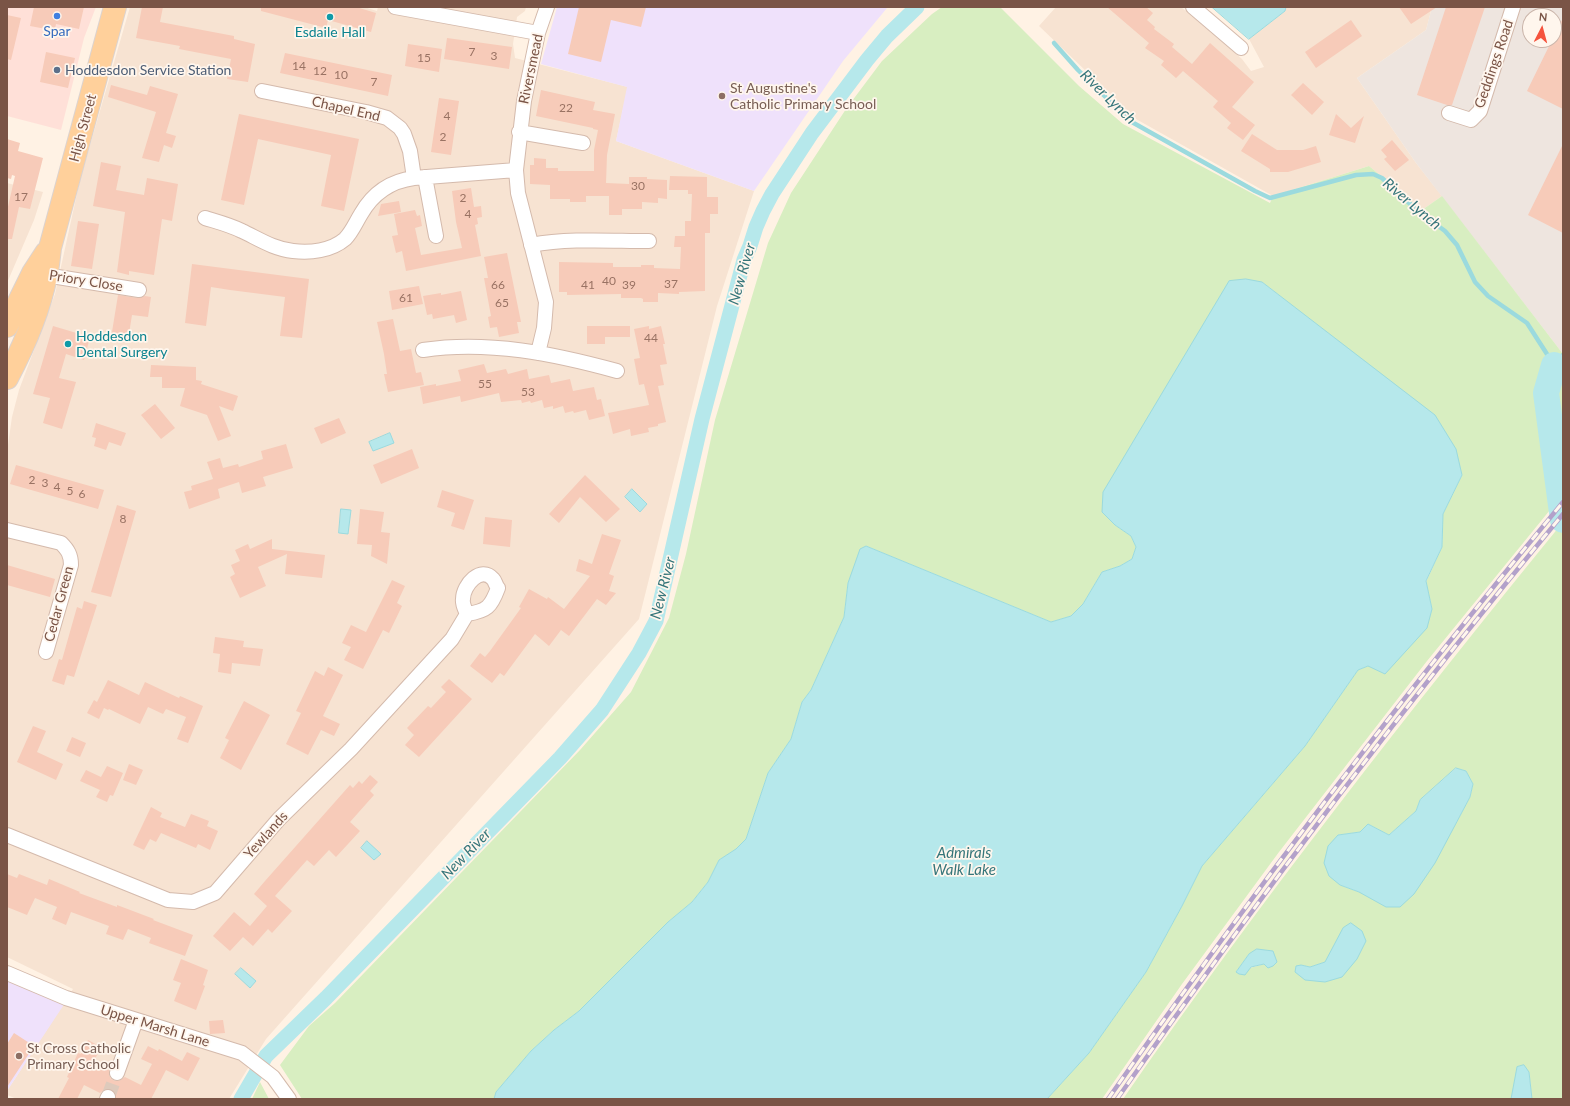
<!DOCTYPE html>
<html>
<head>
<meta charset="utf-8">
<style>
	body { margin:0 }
	#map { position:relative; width:1570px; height:1106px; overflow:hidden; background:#fff2e4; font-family:Lato,sans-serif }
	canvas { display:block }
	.frame { position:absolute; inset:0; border:8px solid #7a5446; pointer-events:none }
	.north { position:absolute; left:1522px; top:8px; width:40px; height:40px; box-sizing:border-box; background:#fff6ed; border:1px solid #cab5aa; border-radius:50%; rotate:6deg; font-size:11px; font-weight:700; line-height:16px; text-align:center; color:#7a5446 }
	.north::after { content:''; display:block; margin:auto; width:14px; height:18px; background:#f5533d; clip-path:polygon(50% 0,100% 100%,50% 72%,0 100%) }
</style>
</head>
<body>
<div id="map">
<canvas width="1570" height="1106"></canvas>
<div class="frame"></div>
<div class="north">N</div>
</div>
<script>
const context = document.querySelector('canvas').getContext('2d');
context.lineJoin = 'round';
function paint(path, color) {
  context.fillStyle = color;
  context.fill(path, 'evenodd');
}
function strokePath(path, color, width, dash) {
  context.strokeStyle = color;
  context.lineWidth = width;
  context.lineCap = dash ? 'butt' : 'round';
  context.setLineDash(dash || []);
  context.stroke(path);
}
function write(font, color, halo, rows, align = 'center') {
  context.font = font + ' Lato,sans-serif';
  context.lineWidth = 3.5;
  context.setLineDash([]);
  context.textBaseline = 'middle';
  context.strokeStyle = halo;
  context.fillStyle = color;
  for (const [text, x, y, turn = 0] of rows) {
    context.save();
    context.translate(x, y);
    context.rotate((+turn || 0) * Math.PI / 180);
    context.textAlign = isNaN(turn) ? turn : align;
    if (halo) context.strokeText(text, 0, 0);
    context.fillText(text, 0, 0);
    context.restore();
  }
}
paint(new Path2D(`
	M130,7h234l13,4 1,-4h148l-1,4 -8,6 -4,27 2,14 113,29 -12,54 138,50 -37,115 -78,313 -373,420 -37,60h-212l-10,-4v-4l66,-102 -66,-32v-505l5,-35 7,-27 36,-96 25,-114z
	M1056,7h125l61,52 9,12 13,-4 -15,-28 36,-28 1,-4h146l-6,23 -69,48 59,85 26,33 -20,14 -53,-44 -96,30 -137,-77 -97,-93z
	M7,183l36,9 -9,28 -27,63z`), '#f7e3d2');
paint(new Path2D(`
	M7,7h89l-12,31 -23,92 -54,-14z`), '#ffe0d8');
paint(new Path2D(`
	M1432,7h131v347l-147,-191 -59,-85 69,-48zM1530,16h24v24h-24z`), '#eee5df');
paint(new Path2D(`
	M557,7h327l3,1 -44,53 -89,130 -138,-50 11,-54 -86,-23z
	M7,979l58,24 -58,88z`), '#efe1fb');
paint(new Path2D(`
	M942,7h58l79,79 44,38 147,79 3,-7 96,-30 53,44 20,-14 121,158v140l-136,167 -148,191 -97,132 -80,115h-55l42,-46 57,-81 36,-66 20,-40 103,-120 53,-76 10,-4 64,-57 -6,-27 16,-35 1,-33 19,-39 -125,-134 -75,-59 -147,243 16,11 5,11 -4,12 -12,7 -18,6 -19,32 -12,12 -20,6 -185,-76 -18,37 -4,34 -33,73 -9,12 -11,37 -23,34 -22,66 -9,10 -18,11 -11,22 -16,20 -24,20 -89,89 -25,19 -23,21 -35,41 -2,7h-192l-22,-34 29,-39 26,-23 245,-253 51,-58 38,-74 17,-64 29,-134 53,-177 23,-50 55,-84 36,-48 50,-47z
	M1563,522v577h-31l-3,-27 -16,22 -2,5h-388c138,-199 287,-389 440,-577zM1456,768l10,3 7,13 -3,13 -15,28 -96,67 -19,-7 -2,-50 22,-3 8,-8 21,11 27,-24 4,-11zM1249,954l24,12 -9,-2 -28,8zM1325,962v20l-24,-17 9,2z
	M260,1082l9,17h-17z`), '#d8eec1');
const water = new Path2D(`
	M1212,7h74l-1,4 -36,28z
	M1246,279l16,3 173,133 21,34 6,26 -19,39 -1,33 -16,34 6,28 -5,19 -42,46 -17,-8 -10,4 -53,76 -103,120 -20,40 -36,66 -57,81 -42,46h-553l2,-7 35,-41 23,-21 25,-19 89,-89 24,-20 16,-20 11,-22 17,-11 10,-10 22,-66 23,-34 11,-37 9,-12 33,-73 4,-34 12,-34 6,-3 185,76 20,-6 12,-12 19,-32 18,-6 12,-7 4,-12 -5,-11 -16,-11 -13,-13 1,-20 126,-211z
	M390,433l4,10 -21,8 -4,-9z
	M632,489l15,15 -7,8 -15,-15z
	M341,509l10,1 -3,24 -9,-1z
	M1456,768l10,3 7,13 -3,13 -35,66 -21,31 -14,13h-14l-27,-15 -19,-7 -11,-9 -5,-13 4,-17 10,-11 22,-3 8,-8 21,11 27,-24 4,-11z
	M367,841l14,13 -7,6 -13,-12z
	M1351,923l11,8 4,10 -9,18 -15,18 -17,5 -20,-2 -10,-8 1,-6 5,-1 9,2 15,-5 18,-34z
	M1257,949l16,2 4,11 -4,4 -5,2 -4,-4 -13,3 -6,8 -6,-1 -3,-2 13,-18z
	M241,968l15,13 -6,7 -15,-14z
	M1524,1065l5,7 3,27h-21l6,-32z`);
paint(water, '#b6e8eb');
strokePath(water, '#9bdade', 1);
strokePath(new Path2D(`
	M1054,43l24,27 52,51 125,70 15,7 86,-23 17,-1 9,4 37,34 26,19 12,14 18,37 13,14 39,27 27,42 9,-10`), '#9bdade', 4.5);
strokePath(new Path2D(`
	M241,1099l25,-43 60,-58 234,-240 42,-48 37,-57 17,-32 46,-202 42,-159 6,-14 6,-19 7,-16 9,-17 40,-61 55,-73 20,-24 30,-29`), '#b6e8eb', 15);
strokePath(new Path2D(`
	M1554,365l-8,28 17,127`), '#b6e8eb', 26);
paint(new Path2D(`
	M34,7h50l-5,22 -23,-5 -1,5 -9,-2v2l-16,-3z
	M142,7h21l-3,15 74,14v3l21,5 -7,38 -21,-3 4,-20 -52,-10 1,-3 -44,-8z
	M261,7h95l20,6 -5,19 -43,-12 -2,8 -65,-17z
	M579,7h67l-5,20 -30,-7 -10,42 -33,-8z
	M1107,7h39l7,6 -6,7 8,7 -1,2 20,15 -2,3 20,17 18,-21 44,39 -22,25 23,18 -12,15 -16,-12 4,-5 -18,-16 5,-6 -35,-30 -7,7 -15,-13 3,-4 -19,-13 4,-5z
	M1399,7h38l-26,17z
	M1446,7h39l-33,98h-5l-30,-10z
	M7,15l14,3 -10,42 -4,-1z
	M1563,18v91l-36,-18 25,-51h2v-4z
	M1351,20l11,16 -46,32 -11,-16z
	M447,38l65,9 -3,22 -65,-10z
	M408,44l34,5 -3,23 -34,-6z
	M46,52l29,6 -7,30 -28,-6z
	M285,53l107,22 -4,21 -108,-23z
	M1303,83l21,19 -12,13 -21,-20z
	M111,85l36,10 3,-9 28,8 -12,39 10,3 -4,12 -8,-3 -5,17 -17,-4 14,-46 -48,-15z
	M541,90l54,12 -2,8 22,4 -8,41 -1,28 23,1v-7h18v2l20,1v19l-9,-1v5l-16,-1v7h-20v6h-13v-19h-23v6h-16v-3h-20v-14l-20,-1v-19h4v-7l12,1v9h12v3h36v-21l4,-20 -5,-1v-1l-57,-12z
	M439,98l20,3 -8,54 -20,-3z
	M239,114l120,25 -15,72 -23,-5 10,-51 -73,-16 -14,66 -23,-5z
	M1336,114l15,14 13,-12 -9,27 -26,-8z
	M1252,134l25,16h26l13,-4 5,16 -33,10h-18v-3l-29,-18z
	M7,139l13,4 -2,8 25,7 -13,51 -11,-2 -7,32h-5v-28l8,-35 -3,-1 -1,4 -4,-1z
	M1392,140l17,20 -14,11 -11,-12 3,-2 -6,-7z
	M1563,144v89l-35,-18z
	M101,162l20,4 -5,24 28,5 3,-17 31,6 -6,37 -10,-2 -8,56 -25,-4v4l-12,-3 8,-60 -32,-6z
	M670,176l37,1v20h11v17h-8v19h-5v58l-26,1v2l-21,-1v9h-15v-3l-2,-1h-20v-4l-54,1v-3h-8v-30l54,1v4h28v-2h13v3l26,1 1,-22h-7l1,-11h10v-15h6l1,-27h-4v-4h-19z
	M471,188l3,19 7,-1 1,11 -5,1 1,6 -3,1 6,31 -75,15 -4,-20 -6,2 -4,-17 6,-1 -4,-21 21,-4 2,6 3,-1 2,11 -7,2 6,27 41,-7 -6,-26 -4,-31z
	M399,201l2,11 -23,4 3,-12z
	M78,221l21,3 -7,45 -21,-3z
	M507,253l14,69h-4l2,11 -20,4 -2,-10 -7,1 -2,-11 3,-1 -7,-38h4l-4,-21z
	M192,264l117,15 -7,59 -22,-2 5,-39 -55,-7 -19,-3 -5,39 -21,-3z
	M419,286l4,18 -31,6 -3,-19z
	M461,291l6,29 -11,3 -2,-8 -21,4 -1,-5 -5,1 -4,-19 18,-3v2z
	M118,295l20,3 7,-2 6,1 -3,20 -16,-2 -4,25 -17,-2z
	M393,319l7,32 11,-2 5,24 5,-1 3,13 -36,7 -4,-18h3l-3,-20 -7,-32z
	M53,326l37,11 -6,23 -18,-6 -7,24 17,4 -14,47 -19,-6 7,-25 -17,-4z
	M587,326h43v11h-25v7h-18z
	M649,326v3l12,-3 4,18h-2l4,20 -7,1 4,20 -6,1 8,36 -8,2v2l-10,2 1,4 -18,4 -1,-7 -17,5 -5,-21 41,-8 -5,-21 -5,1 -5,-26 6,-1 -6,-29z
	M484,364l3,9 19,-4 2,5 19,-5 2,10 20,-4 2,8 19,-4 3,12 21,-4 3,13 4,-1 4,17 -16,4 -3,-10 -12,3 -1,-2 -8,2 -2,-7 -10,3v-3l-9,2 -2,-8 -11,3 -1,-2 -8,2 -1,-3 -20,2 -2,-9 -38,9 -1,-6 -37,8 -3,-17 16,-3v2l25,-5 -3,-11z
	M151,365l45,2v13l6,1 -1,3 37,12 -5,15 -14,-5 12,30 -13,5 -11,-26 -27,-9 5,-18h-23v-11h-12z
	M155,404l20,24 -14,11 -20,-24z
	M339,418l7,15 -25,11 -7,-16z
	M96,423l30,10 -5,13 -12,-4 -3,8 -12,-4 2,-8 -4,-1z
	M286,444l7,24 -30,9 3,9 -24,7 -3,-11 -21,7 2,9 -31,11 -5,-17 8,-2 -1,-4 22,-7 -6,-17 13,-4 3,10 15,-4 1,3 24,-8 -2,-8z
	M412,449l7,19 -38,16 -8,-19z
	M16,465l88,25 -6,19 -88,-25z
	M585,475l35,34 -14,13 -26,-25 -21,26 -10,-9z
	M442,490l32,10 -10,30 -13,-4 4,-13 -18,-6z
	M117,505l19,6 -25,86 -20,-5z
	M360,509l24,3 -3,20 9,1 -3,31 -16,-8 1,-11 -15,-1z
	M485,517l27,3 -2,27 -27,-3z
	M602,534l19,6 -12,34 5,2 -5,15 7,2 -10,12 -9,-6 -28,37 -8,-6 -12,16 -14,-12 -31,42 -4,-3 -8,10 -22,-17 10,-13 5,4 5,-6 31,-43 -2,-1 10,-18 18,10 1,-2 16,12 26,-33 -14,-5 3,-12 13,5z
	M272,539v10l53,6 -3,23 -37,-4 2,-20 -29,13 8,19 -26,12 -10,-21 5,-3 -4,-9 9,-4 -5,-11 13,-6 2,5z
	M7,565l48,14 -5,18 -43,-12z
	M392,580l13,6 -8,17 5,3 -13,27 -6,-3 -20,39 -19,-9 7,-13 -9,-4 9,-18 15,7z
	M84,601l13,4 -23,72 -7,-2 -3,10 -12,-4 7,-22 3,1 15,-53 5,2z
	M215,637l29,4 -1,6 20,2 -3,17 -28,-3 -1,11 -13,-2 2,-18 -7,-1z
	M328,667l15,8 -20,41 17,8 -6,12 -13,-6 -13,25 -22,-11 15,-31 -5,-2 19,-40 9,5z
	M449,679l23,20 -53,58 -14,-12 9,-10 -7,-7 21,-22 3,2 15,-16 -5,-5z
	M108,680l31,15 6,-13 34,16 1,-2 23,10 -15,37 -11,-4 9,-22 -20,-8 -3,5 -15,-7 -8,17 -31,-15 -1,1 -4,-2 -5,11 -12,-6 7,-13 3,2z
	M244,701l26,14 -29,55 -21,-12 9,-18 -4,-2z
	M33,726l13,5 -9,21 26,12 -7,16 -39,-18z
	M72,737l14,6 -6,14 -14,-6z
	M129,764l14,6 -7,15 -13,-5z
	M107,766l16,7 -10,23 -3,-1 -3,7 -11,-5 4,-7 -20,-9 6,-11 15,7z
	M370,775l8,7 -8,9 4,4 -24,27 10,9 -24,26 -7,-7 -15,16 -7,-6 -32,36 17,15 -20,22 -4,-4 -15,17 -10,-9 -13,14 -17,-15 21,-24 16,14 17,-20 -13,-12 11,-13 85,-96 3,3 6,-7 3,3z
	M151,807l11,6 -2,4 25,10 6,-13 18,7 -2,5 11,5 -8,19 -12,-6 -2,4 -35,-15 -5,9 -6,-3 -6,11 -11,-5z
	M7,874l10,4 2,-4 28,11 2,-6 31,13 -1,1 38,14v-2l37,14 -1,1 40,15 -8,21 -36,-13 2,-5 -23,-9 -5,11 -17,-6 3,-8 -38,-14 -5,13 -14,-6 5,-12 -22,-9 -8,17 -20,-8z
	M181,959l27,11 -5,15 2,1 -9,24 -22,-9 7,-18 -8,-3z
	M223,1020l2,13 -15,1 -1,-13z
	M14,1033l20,13 -27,41v-43z
	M88,1040l13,7 -7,14 15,8v6l2,4 4,2h4l6,-4 16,8 11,-21 -11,-5 7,-13 10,5 1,-2 23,12 5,-9 13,6 -12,23 -22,-11 -15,29h-35l-1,-6 -4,-4 -7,1 -4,3 -16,-8 -7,14h-19l11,-21 -2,-1 11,-24 3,1z`), '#f7cbb9');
strokePath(new Path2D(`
	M108,1097l9,-24`), '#decabc', 14, [14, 7]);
const minor = new Path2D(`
	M395,7l143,26
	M1193,7l48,41
	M262,91l104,21 21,6 13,10 4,6 6,17 4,27
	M1449,113l22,7 9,-9 33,-104
	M519,132l64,11
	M425,177l11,59
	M205,218c13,4 25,7 37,13 17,8 32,18 51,20 17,2 38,0 52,-12 7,-7 11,-17 16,-25 12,-21 30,-33 53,-36l102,-8
	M531,245c39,-7 79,-4 118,-4
	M39,274l100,16
	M423,350c65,-10 132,4 194,21
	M538,353l6,-25 2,-26 -28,-109 -2,-23 8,-69 14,-68 9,-26
	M7,530l54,13c7,7 10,12 10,22l-25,87
	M7,835l161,65 25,2 22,-9 64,-74 72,-70 101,-110 15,-25c20,-3 24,-7 31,-26 -2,-2 -3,-7 -5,-9 -12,-14 -30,6 -30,20 -1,5 2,10 4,15
	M7,973l59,25 176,55 31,24 16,22
	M117,1073l19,-53
	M107,1099l1,-2`);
const primary = new Path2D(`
	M7,326l26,-53 13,-20
	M7,378c17,-32 32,-66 39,-102 2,-9 3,-19 4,-28l65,-241`);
strokePath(minor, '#d4baac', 16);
strokePath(primary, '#dcd3cf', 24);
strokePath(minor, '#fff', 14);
strokePath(primary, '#ffd09b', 22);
const rail = new Path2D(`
	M1108,1099c143,-205 295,-404 455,-597
	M1117,1099c141,-201 289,-396 446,-585`);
strokePath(rail, '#b3a1ca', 4.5);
strokePath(rail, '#fff6ed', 3, [9]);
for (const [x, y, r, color] of [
	[57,16,4,"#3f7fe0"],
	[330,17,4,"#0f9aa8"],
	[57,70,4,"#5c6f8a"],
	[722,96,4,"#8d6e63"],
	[68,344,4,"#0f9aa8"],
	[19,1056,4,"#8d6e63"]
]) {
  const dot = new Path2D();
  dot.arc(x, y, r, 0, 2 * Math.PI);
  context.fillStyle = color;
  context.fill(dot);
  strokePath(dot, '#fff6ed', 1.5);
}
write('12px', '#997263', null, [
	["7",472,52],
	["3",494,56],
	["15",424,58],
	["14",299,66],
	["12",320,71],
	["10",341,75],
	["7",374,82],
	["22",566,108],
	["4",447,116],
	["2",443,137],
	["30",638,186],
	["17",21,197],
	["2",463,198],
	["4",468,214],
	["40",609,281],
	["37",671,284],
	["66",498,285],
	["41",588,285],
	["39",629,285],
	["61",406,298],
	["65",502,303],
	["44",651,338],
	["55",485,384],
	["53",528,392],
	["2",32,480],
	["3",45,483],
	["4",57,487],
	["5",70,491],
	["6",82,494],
	["8",123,519]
]);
write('14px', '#366cbe', '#fff6ed', [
	["Spar",57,31]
]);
write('14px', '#0d838f', '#fff6ed', [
	["Esdaile Hall",330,32],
	["Hoddesdon",76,336,"left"],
	["Dental Surgery",76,352,"left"]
]);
write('14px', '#7a5446', '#fff6ed', [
	["Geddings Road",1494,64,-71],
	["Riversmead",531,69,-78],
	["Chapel End",346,109,13],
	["High Street",83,128,-75],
	["Priory Close",86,281,9],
	["Cedar Green",59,604,-75],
	["Yewlands",266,835,-48],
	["Upper Marsh Lane",155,1026,17]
]);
write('14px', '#4e5e75', '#fff6ed', [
	["Hoddesdon Service Station",65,70]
], 'left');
write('14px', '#785e54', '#fff6ed', [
	["St Augustine's",730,88],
	["Catholic Primary School",730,104],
	["St Cross Catholic",27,1048],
	["Primary School",27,1064]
], 'left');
write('italic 15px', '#35757a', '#fff6ed', [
	["River Lynch",1108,97,44],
	["River Lynch",1412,204,40],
	["New River",742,274,-74],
	["New River",663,588,-76],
	["Admirals",964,853],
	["Walk Lake",964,870],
	["New River",466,854,-46]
]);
</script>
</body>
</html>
